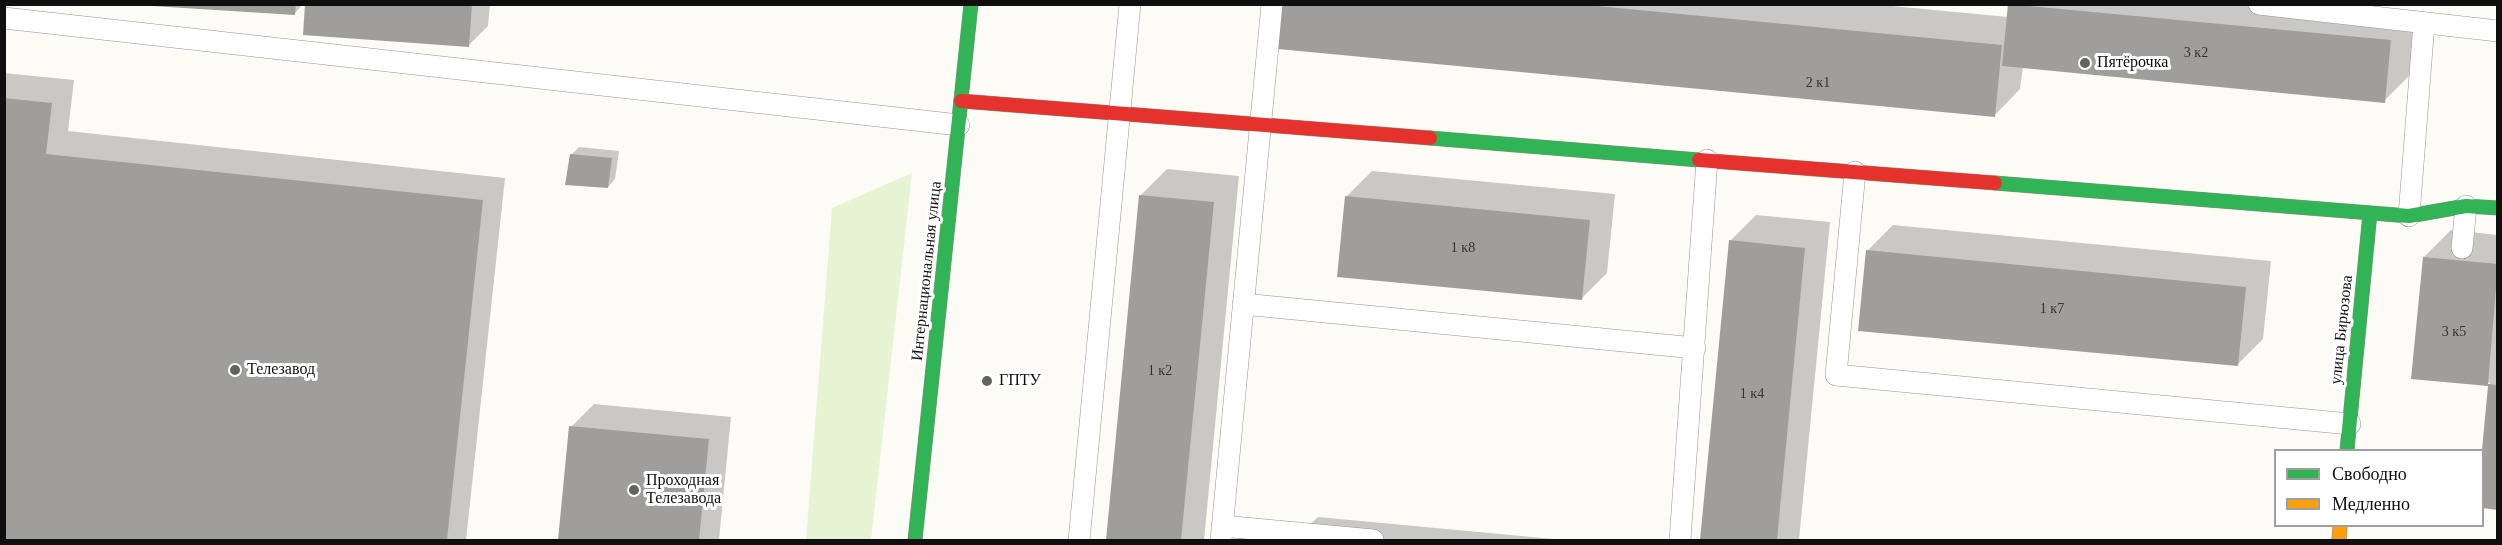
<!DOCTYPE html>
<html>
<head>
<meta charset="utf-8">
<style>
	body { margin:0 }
	#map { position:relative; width:2502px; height:545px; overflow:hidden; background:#fcfbf5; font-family:"Times New Roman",serif }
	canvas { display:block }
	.frame { position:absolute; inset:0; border:6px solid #0f0f0f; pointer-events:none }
	.legend { position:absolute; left:2274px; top:449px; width:210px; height:78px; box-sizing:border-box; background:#fff; border:2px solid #9f9f9f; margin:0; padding:8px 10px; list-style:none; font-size:18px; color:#0f0f0f }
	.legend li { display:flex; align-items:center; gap:12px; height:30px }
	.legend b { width:30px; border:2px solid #9f9f9f }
</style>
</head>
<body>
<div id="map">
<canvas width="2502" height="545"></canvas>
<div class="frame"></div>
<ul class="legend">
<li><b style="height:8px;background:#30b455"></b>Свободно</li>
<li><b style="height:8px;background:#ff9f0a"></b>Медленно</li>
</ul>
</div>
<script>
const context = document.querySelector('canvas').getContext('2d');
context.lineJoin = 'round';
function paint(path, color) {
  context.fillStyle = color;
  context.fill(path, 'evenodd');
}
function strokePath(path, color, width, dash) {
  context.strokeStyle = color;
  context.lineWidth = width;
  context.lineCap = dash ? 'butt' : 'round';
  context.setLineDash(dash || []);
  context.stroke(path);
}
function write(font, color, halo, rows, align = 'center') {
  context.font = font + ' "Times New Roman",serif';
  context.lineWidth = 6;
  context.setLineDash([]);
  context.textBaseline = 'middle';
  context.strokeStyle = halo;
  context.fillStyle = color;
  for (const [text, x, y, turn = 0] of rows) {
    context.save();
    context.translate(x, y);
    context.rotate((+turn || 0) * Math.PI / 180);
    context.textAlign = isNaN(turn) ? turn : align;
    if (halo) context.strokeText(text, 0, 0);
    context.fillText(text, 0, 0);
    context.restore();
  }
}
paint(new Path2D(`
	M912,173l-41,367h-65l26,-332z`), '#e6f4d3');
paint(new Path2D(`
	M148,4h155l-9,10z
	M307,4h183l-2,22 -20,20z
	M1284,4h587l137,13 1,-13h301l106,10 -6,61 -26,26 -361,-34 -3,22 -25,26z
	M4,73l70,7 -6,51 437,47 -39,362h-462z
	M579,147l40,4 -4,28 -7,8 -37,-32z
	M1167,169l72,7 -35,364h-97l34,-345z
	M1372,171l243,23 -8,79 -26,26 -235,-102z
	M1756,215l74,7 -31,318h-98l29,-299z
	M1893,225l378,36 -8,78 -26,26 -370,-114z
	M2451,230l47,5v273l-16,-51 8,-75 -3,2 -63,-127z
	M594,404l137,13 -12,123h-159l11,-113z
	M1318,517l246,23h-270z`), '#0003');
paint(new Path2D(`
	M153,4h143l-1,11 -143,-9z
	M305,4h167l-3,43 -166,-12z
	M1282,4h295l425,41 -7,72 -717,-68z
	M2008,4l383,36 -6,63 -383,-37z
	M4,98l48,5 -6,51 437,46 -36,340h-443z
	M570,154l42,4 -4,30 -43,-3z
	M1139,195l75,7 -33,338h-75z
	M1345,196l245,24 -8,80 -245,-23z
	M1729,240l76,8 -28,292h-77z
	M1866,250l380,37 -8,79 -380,-35z
	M2423,257l75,7 -10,120 10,1v125l-16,-2v-58l6,-64 -77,-7z
	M569,426l140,13 -10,101h-141z`), '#a09e9a');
const lane = new Path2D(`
	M2259,4l239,27
	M4,18l955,107
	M1855,172l-19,203 514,49
	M2409,216l15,-193
	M2462,248l4,-42
	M1243,304l452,44
	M1222,526l151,14
	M1079,540l51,-536
	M1221,540l51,-536
	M1680,540l27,-380`);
const fast = new Path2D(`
	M1430,138l269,22
	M1995,183l414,33 57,-10 32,2
	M2347,450l23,-237
	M915,540l56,-536`);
const slow = new Path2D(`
	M2339,540l1,-14`);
const jam = new Path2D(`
	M961,101l469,37
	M1699,160l296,23`);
strokePath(lane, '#969593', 22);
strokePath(fast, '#8c8c89', 15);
strokePath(slow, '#8c8c89', 15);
strokePath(jam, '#8c8c89', 15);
strokePath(lane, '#fffefe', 21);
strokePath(fast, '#30b455', 14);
strokePath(slow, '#ff9f0a', 14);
strokePath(jam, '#e5322d', 14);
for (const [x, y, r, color] of [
	[2085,63,6,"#626260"],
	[235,370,6,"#626260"],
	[987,381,6,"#626260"],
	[634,490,6,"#626260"]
]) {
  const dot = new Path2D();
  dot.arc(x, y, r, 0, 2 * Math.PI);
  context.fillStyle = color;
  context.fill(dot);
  strokePath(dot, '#fff', 2);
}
write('14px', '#333332', null, [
	["3 к2",2196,53],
	["2 к1",1818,83],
	["1 к8",1463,248],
	["1 к7",2052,309],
	["3 к5",2454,332],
	["1 к2",1160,371],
	["1 к4",1752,394]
]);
write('16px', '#0f0f0f', '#fff', [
	["Пятёрочка",2097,63],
	["Телезавод",247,370],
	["ГПТУ",999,381],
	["Проходная",646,481],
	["Телезавода",646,499]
], 'left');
write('16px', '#0f0f0f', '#fff', [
	["Интернациональная улица",927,271,-84],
	["улица Бирюзова",2342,330,-84]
]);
</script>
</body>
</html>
